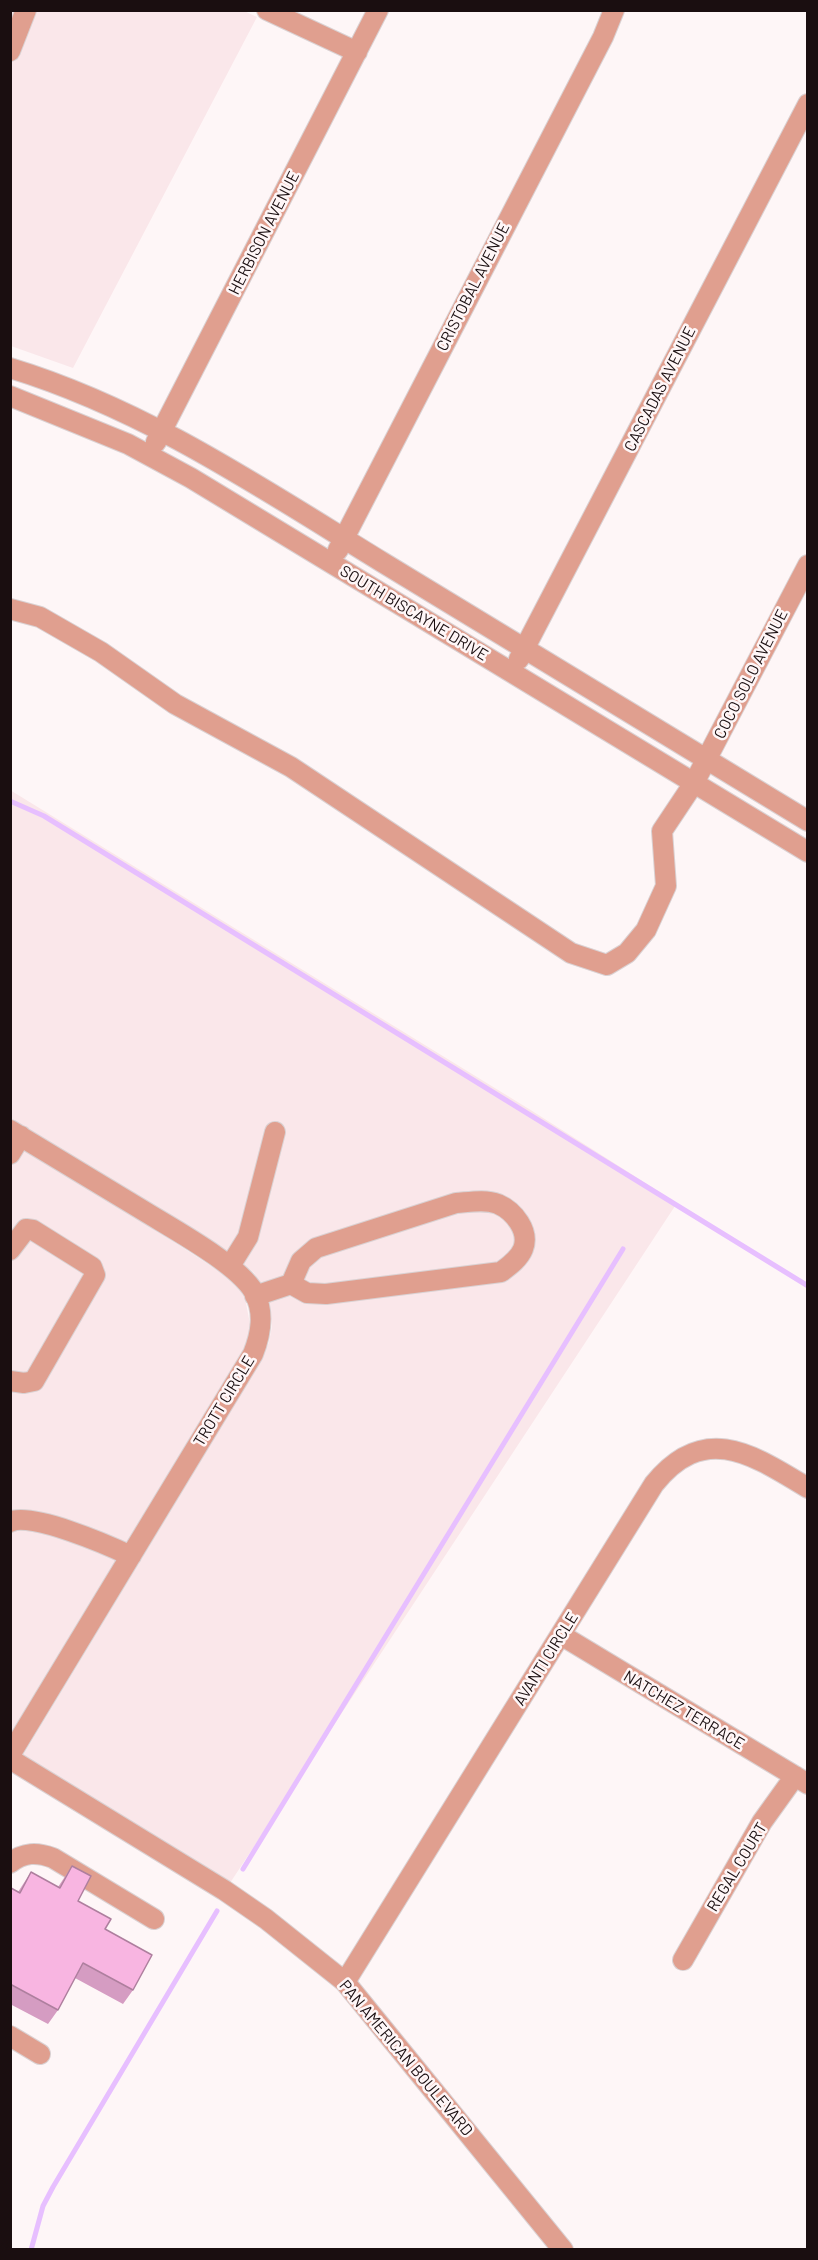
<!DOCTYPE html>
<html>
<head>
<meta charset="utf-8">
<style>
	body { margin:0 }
	#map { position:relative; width:818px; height:2260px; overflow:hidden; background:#fef6f7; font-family:Barlow,sans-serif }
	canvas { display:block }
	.frame { position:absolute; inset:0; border:12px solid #1a0e10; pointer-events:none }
</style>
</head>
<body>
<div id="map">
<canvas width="818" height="2260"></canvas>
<div class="frame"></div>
</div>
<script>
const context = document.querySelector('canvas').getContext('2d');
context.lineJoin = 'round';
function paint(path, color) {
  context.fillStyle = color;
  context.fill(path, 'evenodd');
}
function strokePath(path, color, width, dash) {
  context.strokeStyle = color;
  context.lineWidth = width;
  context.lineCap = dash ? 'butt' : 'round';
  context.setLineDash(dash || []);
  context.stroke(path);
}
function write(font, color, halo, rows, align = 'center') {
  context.font = font + ' Barlow,sans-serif';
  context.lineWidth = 5;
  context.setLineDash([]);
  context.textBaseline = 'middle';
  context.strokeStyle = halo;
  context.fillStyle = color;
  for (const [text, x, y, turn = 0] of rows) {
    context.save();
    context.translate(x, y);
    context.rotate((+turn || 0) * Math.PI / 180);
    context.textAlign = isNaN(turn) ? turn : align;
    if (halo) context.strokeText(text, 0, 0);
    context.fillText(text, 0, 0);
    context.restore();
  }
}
paint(new Path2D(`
	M242,10l15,7 -184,351 -62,-22 -1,-335z
	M10,790l519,319 148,94 -447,680 -207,-128 239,-396 7,-17 3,-16 -2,-17 -5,-17 -11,-19 -12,-10 -62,-41 -169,-103z
	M11,1142l157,96 60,39 8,7 9,14 5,26 -1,12 -6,14 -232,384z`), '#fae7ea');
strokePath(new Path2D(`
	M10,801l34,15 764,470
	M243,1869l380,-620
	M31,2250l12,-44 10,-19 164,-276`), '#e7bfff', 5);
const minor = new Path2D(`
	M267,10l90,42
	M10,51l16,-41
	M10,368c135,41 253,121 372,194 142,86 284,172 426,259
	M10,396l118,48 63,34 617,374
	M156,442l222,-432
	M338,550l265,-513 11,-27
	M10,609l30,8 61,35 74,52 116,63 280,186 36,12 20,-12 19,-23 20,-44 -4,-55 32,-48 114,-218
	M519,659l289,-555
	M10,1130c45,27 89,54 134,81 29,18 94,53 110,81 11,21 7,42 -1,62l-243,401
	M10,1154l11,-18
	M10,1250l16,-21 7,1 59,37 3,8 -61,106 -10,2 -14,-2
	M230,1266l18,-29 27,-105
	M255,1296l36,-12 16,9 19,1 175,-22c8,-6 18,-13 22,-23 7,-18 -9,-38 -25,-45 -13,-5 -28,-2 -42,-1l-140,45 -15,13 -10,23
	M10,1522c20,-11 100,24 121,34
	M561,1635l247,149
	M10,1759l214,131 42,29 79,63 218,268
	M10,1863c14,-11 27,-11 43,-5l101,61
	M683,1960l79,-138 33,-46
	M345,1982l309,-498c51,-63 99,-29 154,4
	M10,2036l30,18`);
strokePath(minor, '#dad1d2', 22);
strokePath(minor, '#e09f8f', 20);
paint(new Path2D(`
	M72,1866l6,35 27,28 28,61 -10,14 -48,-26 -17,32 -10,14 -38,-20v-115l8,3 13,-20 27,15z`), '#d59cc2');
const building = new Path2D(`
	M72,1866l19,10 -13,25 33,18 -6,10 47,26 -19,35 -50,-27 -25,47 -48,-26v-94l1,-2 9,5 11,-21 29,16z`);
paint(building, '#f8b5e1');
strokePath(building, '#ae7f9e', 1.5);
write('16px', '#1a0e10', '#fef6f7', [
	["HERBISON AVENUE",264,233,-63],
	["CRISTOBAL AVENUE",473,287,-63],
	["CASCADAS AVENUE",660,389,-63],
	["SOUTH BISCAYNE DRIVE",414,613,31],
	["COCO SOLO AVENUE",751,674,-63],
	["TROTT CIRCLE",224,1401,-59],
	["AVANTI CIRCLE",546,1659,-58],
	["NATCHEZ TERRACE",684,1710,31],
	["REGAL COURT",737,1867,-59],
	["PAN AMERICAN BOULEVARD",406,2058,50]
]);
</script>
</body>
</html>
